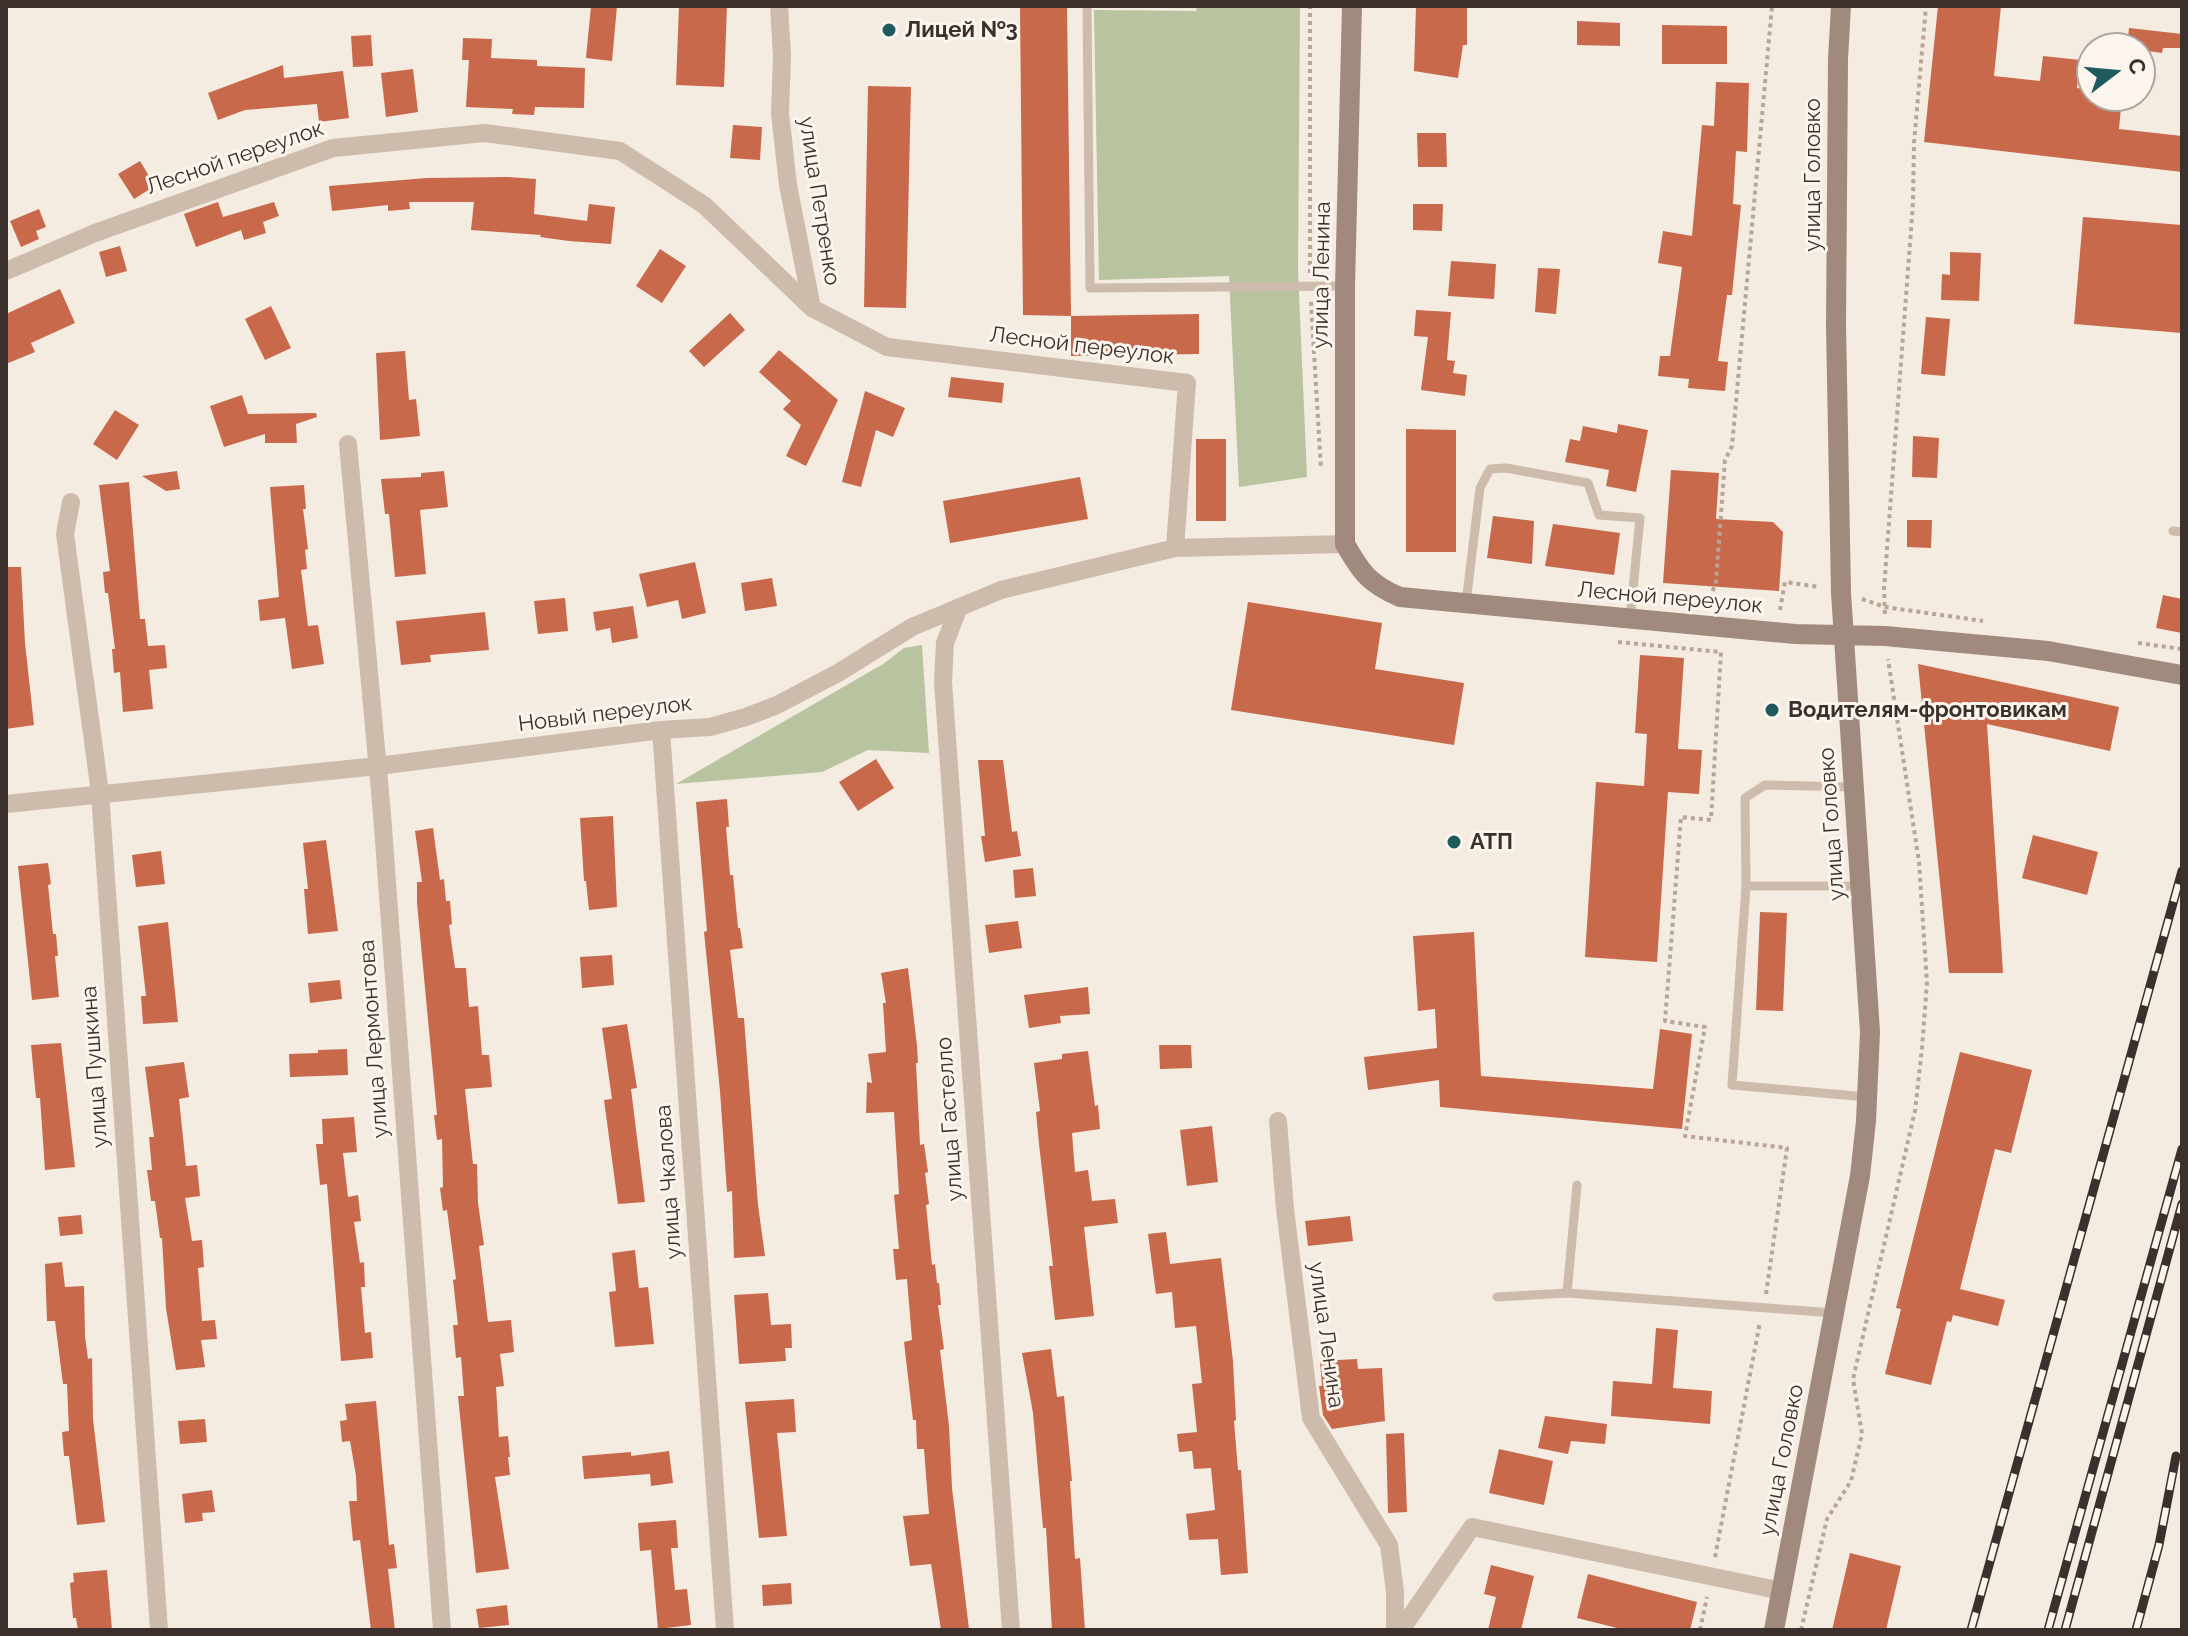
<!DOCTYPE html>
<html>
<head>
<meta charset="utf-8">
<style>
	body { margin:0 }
	#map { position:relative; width:2188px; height:1636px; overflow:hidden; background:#f4ebe1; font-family:Raleway,sans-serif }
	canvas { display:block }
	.frame { position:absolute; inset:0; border:8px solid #3b302b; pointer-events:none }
	.north { position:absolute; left:2076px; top:32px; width:80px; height:80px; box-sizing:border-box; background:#fbf5ee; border:2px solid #aea6a0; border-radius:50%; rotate:74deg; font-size:22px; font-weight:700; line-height:32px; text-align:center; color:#3b302b }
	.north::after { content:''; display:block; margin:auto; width:28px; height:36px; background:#1f5a5e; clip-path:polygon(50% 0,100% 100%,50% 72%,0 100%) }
</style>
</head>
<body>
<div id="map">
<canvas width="2188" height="1636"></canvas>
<div class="frame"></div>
<div class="north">С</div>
</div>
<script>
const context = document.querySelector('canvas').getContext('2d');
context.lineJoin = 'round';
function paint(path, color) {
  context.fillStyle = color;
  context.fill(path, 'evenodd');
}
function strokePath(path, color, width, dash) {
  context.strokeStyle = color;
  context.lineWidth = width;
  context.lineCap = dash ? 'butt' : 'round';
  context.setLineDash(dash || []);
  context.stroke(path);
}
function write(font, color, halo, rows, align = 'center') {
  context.font = font + ' Raleway,sans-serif';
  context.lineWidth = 6;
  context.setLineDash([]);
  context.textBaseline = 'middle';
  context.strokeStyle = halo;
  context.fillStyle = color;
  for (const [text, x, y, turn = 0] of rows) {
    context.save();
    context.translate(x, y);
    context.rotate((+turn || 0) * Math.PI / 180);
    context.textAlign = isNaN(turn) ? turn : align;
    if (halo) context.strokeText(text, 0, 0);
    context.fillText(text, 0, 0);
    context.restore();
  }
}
paint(new Path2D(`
	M1197,6h103l-2,264 9,207 -68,10 -10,-211 -130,4 -5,-270 102,1z
	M922,645l7,108 -61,-3 -46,22 -146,12 207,-120 21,-16z`), '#b8c4a0');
paint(new Path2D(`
	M591,6h26l-5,55 -26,-3z
	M679,6h48l-3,81 -48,-2z
	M1020,6h47l4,310 -48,-1z
	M1416,6h51v39h-4l-5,33 -44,-7z
	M1938,6h63l-7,70 46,5 3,-25 37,4 -3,28 15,2v6h30l-3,33 63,7v36l-258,-30z
	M1577,21l43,2v23l-43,-1z
	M1662,25l65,1v38h-65z
	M2129,28l53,6v14h-19l-1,5 -35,-5z
	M371,35l2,31 -20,1 -2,-31z
	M463,38l29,1 -1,19 46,2v6l48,2 -1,40 -49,-1 -1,8 -22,-1 1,-5 -47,-2 3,-47h-7z
	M283,65l1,13 59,-7 6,47 -30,4 -2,-18 -72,6 -27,10 -10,-27z
	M413,69l5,43 -32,5 -5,-44z
	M1716,82l33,1 -2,69 -11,-1 -3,53 8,1 -9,90h-5l-9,66 10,1 -3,29 -37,-3 1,-9 -31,-3 2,-20h10l12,-89 -24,-4 5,-32 29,5 10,-111 12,1z
	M868,86l43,1 -5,221 -42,-1z
	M733,125l29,2 -2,33 -30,-2z
	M1417,133h29l1,34h-29z
	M140,161l15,25 -21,13 -16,-25z
	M508,177l28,2 -2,35 53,7 2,-17 26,3 -4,37 -42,-3 -29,-4 1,-2 -70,-5 3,-28h-65l1,7 -22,2v-6l-56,6 -3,-25 98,-8z
	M218,202l5,15 51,-15 5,14 -16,6 3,11 -22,7 -3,-10 -45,17 -12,-33z
	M1413,204h30l-1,27 -29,-1z
	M39,209l7,18 -10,4 3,8 -18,8 -11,-26z
	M2083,217l99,8v108l-108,-9z
	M120,246l7,25 -21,6 -7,-25z
	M660,249l26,17 -24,37 -26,-17z
	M1950,252l31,1 -2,48 -38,-1 1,-26 8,1z
	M1451,261l45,3 -2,35 -46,-3z
	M1538,268l22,1 -4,45 -21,-2z
	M60,289l15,34 -44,20 4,9 -29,12v-50z
	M271,306l20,42 -26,12 -20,-41z
	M1416,310l35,2 -4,48 8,1 -2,12 14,2 -2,21 -44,-6 7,-53 -14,-1z
	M730,313l15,17 -41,37 -15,-16z
	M1199,314v40l-128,2v-40z
	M1926,317l24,2 -5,57 -24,-2z
	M779,350l59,50 -32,66 -20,-10 15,-31 -18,-16 8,-8 -32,-29z
	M405,351l4,49 7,-1 4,37 -40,4 -4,-87z
	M951,377l53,6 -2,20 -54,-6z
	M865,391l40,17 -12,29 -17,-7 -15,57 -19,-5z
	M242,395l6,19 68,-1 1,4 -21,7 1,19h-32v-9l-41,13 -14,-41z
	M115,410l24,15 -22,35 -24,-16z
	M1618,424l30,6 -12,62 -30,-6 3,-16 -44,-8 5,-23 10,2 3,-15 34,7z
	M1406,429l50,1v122h-50z
	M1913,436l26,2 -2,40 -25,-1z
	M1196,439h30v82h-30z
	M1671,470l48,3 -3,46 57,3 10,10 -4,59 -116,-8z
	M177,471l3,18 -14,2 -24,-15z
	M444,471l4,36 -28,3 6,64 -31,3 -6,-63h-4l-4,-35 40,-2v-4z
	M1080,477l8,42 -138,24 -7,-42z
	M129,482l11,137h5l3,27 17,-1 2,23 -18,2 4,39 -30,3 -3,-40 -6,1 -2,-24h3l-7,-56h-3l-2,-21 7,-1 -11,-86z
	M304,485l2,24h-3l5,40 -3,1 2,19 -6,1 7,56 10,-1 6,39 -32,5 -7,-51 -25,3 -2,-21 21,-3 -9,-110z
	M1493,516l41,5 -2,43 -45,-6z
	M1907,520h25l-1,28 -24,-1z
	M1553,524l67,9 -6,42 -69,-9z
	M695,562l11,51 -24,6 -4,-19 -31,7 -8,-33z
	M6,567h15l4,76 9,82 -28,4z
	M772,578l5,28 -32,5 -4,-28z
	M2163,595l19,4v34l-26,-5z
	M565,598l3,33 -30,3 -4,-33z
	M1248,602l134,21 -7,46 89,14 -10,62 -223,-35z
	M633,606l5,32 -26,5 -2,-15 -14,3 -3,-19z
	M485,612l4,38 -59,5 1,7 -30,3 -5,-44z
	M1640,655l44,3 -6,91 24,1 -3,44 -31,-2 -11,170 -72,-5 11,-175 48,4 3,-52 -12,-1z
	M1918,664l201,43 -9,44 -123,-27 16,249h-54z
	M876,759l18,29 -36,23 -19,-29z
	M978,760h25l9,72 5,-1 4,25 -36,6 -4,-26h4z
	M727,799l2,28h-3l4,48h3l5,53h2l3,20 -13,2 8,68h6l14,187 7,51 -31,2 -2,-67 -5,1 -7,-101 -16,-159 3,-1 -11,-129z
	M613,816l4,91 -28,3 -3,-29h-2l-4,-63z
	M433,828l7,52 4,-1 2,22h4l2,23 -3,1 6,43h11l3,39 9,-1 4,49h7l3,32 -27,2 8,75h4l1,39 6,42 -5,1 9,76 23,-2 3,32 -14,2 4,32 -8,1 3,50 9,-1 2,21h-2l2,18 -15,2 14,92 -33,4 -18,-177h6l-3,-39 -5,1 -3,-33h5l-5,-45 3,-1 -9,-69 -4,1 -3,-23 3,-1 -1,-48 -5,1 -3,-25h3l-20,-212v-21h5l-7,-51z
	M2033,835l65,17 -11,43 -65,-17z
	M326,840l12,91 -30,3 -4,-45h4l-5,-46z
	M161,851l4,33 -29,3 -4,-32z
	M48,863l3,21 -3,1 5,49h3l2,22h-3l4,41 -27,3 -14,-134z
	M1033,868l3,28 -21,2 -2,-28z
	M1760,912l27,1 -4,98 -27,-1z
	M1018,921l4,27 -33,5 -4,-28z
	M168,922l10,100 -35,2 -2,-28h5l-8,-70z
	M1474,932l7,144 172,13 7,-60 32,5 -10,95 -242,-22 -1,-27 -71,10 -4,-33 73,-9 -2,-39 -17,2 -5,-75z
	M612,955l2,30 -32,3 -2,-31z
	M908,968l9,78 1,17h-2l4,82 4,-1 4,28 -3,1 4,31 -3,1 6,60 3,-1 2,19h2l2,22h-3l6,44 -4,1 9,76 3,62 17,141 -11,1h-17l-10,-66 -21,2 -7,-50 26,-2 -5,-65h-7l-1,-29h-3l-9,-78 8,-2 -5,-61 -11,1 -3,-31h6l-5,-54 5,-1 -5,-82 -28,1 1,-31 5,1 -4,-29 18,-2 -3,-49h3l-5,-30z
	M340,980l2,19 -32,4 -2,-20z
	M1088,987l2,27 -30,2 1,7 -32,5 -5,-33z
	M627,1024l10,64 -6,1 14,113 -27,2 -14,-104 8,-1 -10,-71z
	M61,1043l14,124 -30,3 -5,-72h-4l-5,-53z
	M1159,1045h32l1,23 -32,1z
	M347,1049l1,26 -58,2 -1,-23 29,-1v-3z
	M1088,1051l7,55 3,-1 2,24 -28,4 3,39 13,-2 4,31 23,-2 3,24 -34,4 10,89 -39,4 -6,-54h4l-14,-122 -3,-32 4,-1 -6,-48 28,-4v-5z
	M1960,1052l72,18 -21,83 -16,-4 -35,140 45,11 -7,26 -45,-11 -2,7 -4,-1 -16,64 -46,-11 16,-65 -5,-1z
	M184,1062l5,35 -10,2 7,67 11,-1 3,31 -15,2 7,43 10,-1 2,27 -6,1 4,53 13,-1 2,19 -16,1 4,27 -29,3 -10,-62 -4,-70h-2l-5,-37h-4l-4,-31h5l-3,-33h5l-9,-70z
	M354,1117l3,35 -14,1 5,44 10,-2 3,26 -7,1 6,41 4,-1 1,25h-4l4,46 6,-1 2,26 -32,3 -14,-177 -7,1 -4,-41h7l-1,-25z
	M1212,1126l6,56 -31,4 -7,-56z
	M81,1215l2,19 -23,2 -2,-19z
	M1350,1216l3,25 -45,5 -3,-25z
	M1166,1232l4,32 51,-6 12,103 3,59 -2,1 4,49h3l7,103 -27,2 -3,-36 -29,1 -3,-26 29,-4 -4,-42 -17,1 -2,-18 -13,1 -2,-18 20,-2 -5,-48 10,-1 -6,-57 -21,2 -3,-36 -16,2 -8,-60z
	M635,1250l4,38 9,-1 6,57 -39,3 -6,-55 7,-1 -4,-38z
	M62,1262l3,25 19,-1 1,50 3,23 4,-1 1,61 12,103 -28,3 -8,-69h-5l-2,-24 7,-1 -2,-47h-4l-8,-63h-8l-2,-57z
	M768,1293l3,32 20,-1 1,24h-7l1,13 -47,3 -5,-69z
	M1656,1328l22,2 -5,58 39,3 -2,33 -99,-8 2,-35 39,3z
	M1051,1349l6,48 7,-1 8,85h-2l5,78 5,-1 5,72h-33l-6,-102h-3l-10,-115 -11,-60z
	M1357,1359l1,10 24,-1 3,53 -53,8 -9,-14 -4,-29h3l-2,-25z
	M794,1399l2,33 -19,1 10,103 -28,2 -14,-136z
	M376,1401l13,144 5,-1 3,24 -9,1 7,61h-24l-11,-90 -7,1 -4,-40h8l-1,-25 -6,-35 -8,1 -2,-21 7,-1 -2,-16z
	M1545,1416l62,8 -2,20 -34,-3 -3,13 -30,-6z
	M205,1419l2,23 -27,2 -2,-23z
	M1404,1433l3,79 -19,1 -2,-79z
	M1499,1449l54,12 -9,44 -55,-12z
	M669,1451l4,32 -22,3 -1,-12 -66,5 -2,-23 49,-4v4z
	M212,1490l3,22 -13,1 1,8 -18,2 -3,-29z
	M676,1520l2,28h-7l4,42 12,-1 4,36 -33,4 -7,-79 -11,1 -2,-28z
	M1850,1553l51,13 -15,64h-54z
	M1491,1565l43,11 -13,54h-33l8,-33 -12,-3z
	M107,1570l5,60h-34l-2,-12h-3l-3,-35 4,-1 -1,-9z
	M1588,1574l109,28 -7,28h-65l-48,-12z
	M791,1583l1,21 -29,2 -1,-21z
	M507,1605l2,20 -30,3 -3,-19z`), '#c8694b');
strokePath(new Path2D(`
	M1310,273v-267
	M1311,302l10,167
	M1862,599l23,8 98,14
	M1707,606l9,-24 9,-122 7,-14 40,-440
	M1780,610l5,-28 34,5
	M1885,614l-1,-25 29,-386 1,-60 12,-137
	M1618,642l103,10 -10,168 -30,-3 -16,204 40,6 -20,109 102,12 -21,146
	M2138,643l44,6
	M1715,1557l45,-235
	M1700,1630l7,-33
	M1801,1630l26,-111 24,-38 11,-47 -9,-55 62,-268 7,-63 5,-65 -8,-121 -31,-203`), '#b9a596', 4, [4, 4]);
strokePath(new Path2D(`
	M1087,6l3,282 254,-2
	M2173,531l9,1
	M1466,603l14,-115 10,-19 16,-1 82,15 11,32 41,3 -10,101
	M1746,886l-1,-88 20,-13 88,2
	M1859,886h-113l-14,199 135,12
	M1577,1185l-10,108 267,20
	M1497,1297l70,-4`), '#cdbbac', 9);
strokePath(new Path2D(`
	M779,6l3,50 -2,57 8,72 24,123
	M6,271l89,-38 238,-85 152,-15 135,18 84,54 108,103 75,39 300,36 -12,165 170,-4
	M348,444l34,370 60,816
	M71,502l-6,32 35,259 59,837
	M959,607l-14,36 -2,39 68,948
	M661,730l64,900
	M6,804l372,-38 283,-36 49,-3 36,-10 31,-12 61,-32 74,-46 89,-37 174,-42
	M1278,1121l7,88 26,209 78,127 6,47v38
	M1401,1630l71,-103 310,64`), '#cdbbac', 18);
strokePath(new Path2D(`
	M1352,6l-7,280v258c16,28 24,40 55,53l395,37 90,2 163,15 134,24
	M1774,1630l86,-454 6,-55 4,-89 -29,-439 -5,-268 2,-266 3,-53`), '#a18a7d', 20);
const rail = new Path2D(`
	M1971,1630l211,-759
	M2048,1630l134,-481
	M2065,1630l117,-426
	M2136,1630l23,-85 17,-89`);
strokePath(rail, '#3b302b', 9);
strokePath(rail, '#fbf5ee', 6, [18]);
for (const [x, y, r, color] of [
	[889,30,8,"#1f5a5e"],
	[1772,710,8,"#1f5a5e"],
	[1454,842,8,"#1f5a5e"]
]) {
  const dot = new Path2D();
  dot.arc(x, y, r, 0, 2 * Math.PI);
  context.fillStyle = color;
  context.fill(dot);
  strokePath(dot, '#fbf5ee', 3);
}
write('bold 22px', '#3b302b', '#fbf5ee', [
	["Лицей №3",905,30],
	["Водителям-фронтовикам",1788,710],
	["АТП",1470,842]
], 'left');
write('22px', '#3b302b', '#fbf5ee', [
	["Лесной переулок",235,158,-19],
	["улица Головко",1813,175,-90],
	["улица Петренко",819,201,81],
	["улица Ленина",1322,275,-89],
	["Лесной переулок",1082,346,7],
	["Лесной переулок",1670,598,5],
	["Новый переулок",605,714,-7],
	["улица Головко",1832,824,-94],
	["улица Лермонтова",374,1039,-94],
	["улица Пушкина",95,1067,-94],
	["улица Гастелло",950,1119,-94],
	["улица Чкалова",669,1182,-94],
	["улица Ленина",1326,1335,82],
	["улица Головко",1782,1460,-79]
]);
</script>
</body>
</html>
